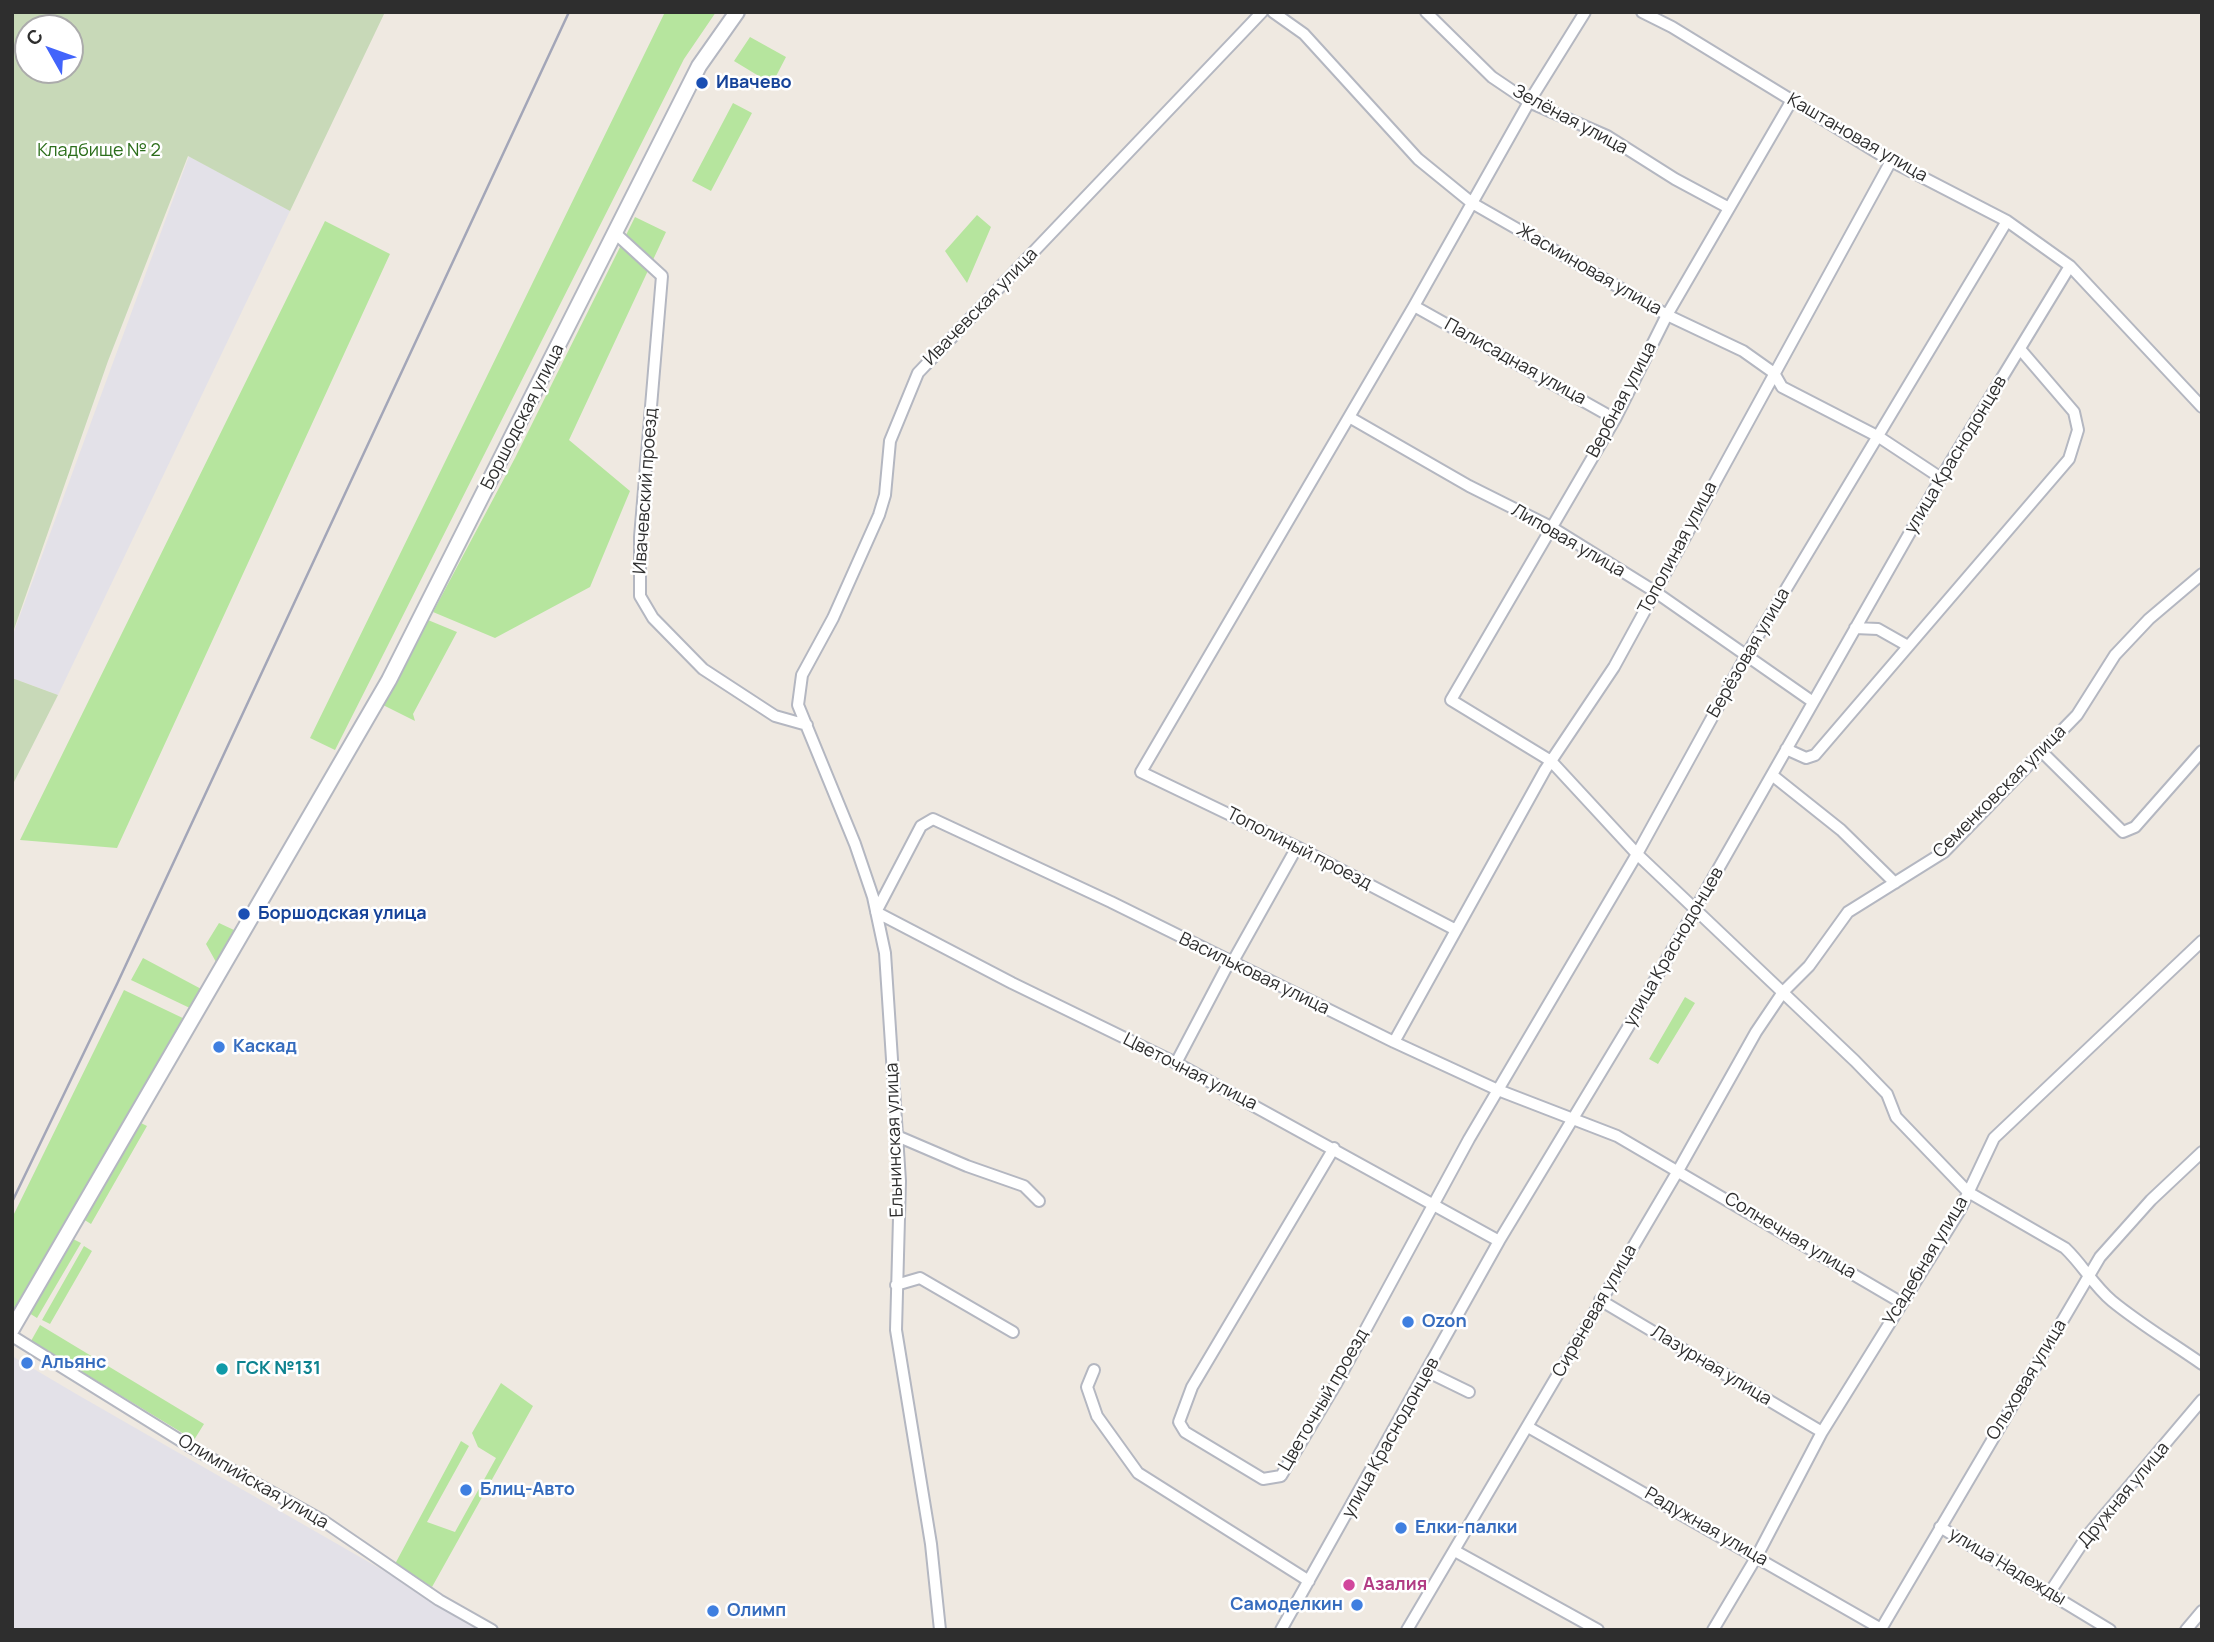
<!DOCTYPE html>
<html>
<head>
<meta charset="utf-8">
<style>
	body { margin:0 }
	#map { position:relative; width:2214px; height:1642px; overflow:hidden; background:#efe9e1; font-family:Manrope,sans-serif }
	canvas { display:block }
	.frame { position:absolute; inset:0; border:14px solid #2e2e2e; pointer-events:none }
	.north { position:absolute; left:14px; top:14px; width:70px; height:70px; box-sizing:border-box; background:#fff; border:2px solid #ababab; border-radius:50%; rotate:310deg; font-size:19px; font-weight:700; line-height:28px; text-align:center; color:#2e2e2e }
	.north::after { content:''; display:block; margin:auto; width:24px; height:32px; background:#4264fb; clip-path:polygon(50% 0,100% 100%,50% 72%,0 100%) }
</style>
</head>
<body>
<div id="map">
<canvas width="2214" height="1642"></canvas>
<div class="frame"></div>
<div class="north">С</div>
</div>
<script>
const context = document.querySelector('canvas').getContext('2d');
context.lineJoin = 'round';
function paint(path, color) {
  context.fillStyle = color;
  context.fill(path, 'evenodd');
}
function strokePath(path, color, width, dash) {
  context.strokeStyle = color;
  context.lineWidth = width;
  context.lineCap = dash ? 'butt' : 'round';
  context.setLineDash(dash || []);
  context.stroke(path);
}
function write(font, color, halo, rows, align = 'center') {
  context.font = font + ' Manrope,sans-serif';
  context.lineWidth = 5;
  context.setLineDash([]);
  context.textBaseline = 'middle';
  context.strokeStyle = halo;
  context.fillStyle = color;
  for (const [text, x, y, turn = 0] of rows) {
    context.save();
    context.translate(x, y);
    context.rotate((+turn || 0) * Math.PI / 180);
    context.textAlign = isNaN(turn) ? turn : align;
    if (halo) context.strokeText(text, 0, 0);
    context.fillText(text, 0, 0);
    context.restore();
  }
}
paint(new Path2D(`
	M189,156l101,55 -232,484 -46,-17v-41z
	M12,1356l66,39 409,235h-475z`), '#e3e1e8');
paint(new Path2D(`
	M665,12h51l-32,47 -349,691 -25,-12z
	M750,37l36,20 -14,27 -38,-23z
	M733,103l19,10 -41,78 -19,-10z
	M977,215l14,12 -24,56 -22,-32z
	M635,217l31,15 -97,208 61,51 -40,96 -95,51 -62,-26 82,-154z
	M325,221l65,33 -273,594 -97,-8z
	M428,620l29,12 -44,82 2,7 -32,-16z
	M219,923l15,7 -18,32 -10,-18z
	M143,958l62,33 -11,19 -63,-30z
	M124,990l65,31 -177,302v-105z
	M1685,997l10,6 -37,61 -9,-5z
	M139,1122l8,4 -56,98 -8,-5z
	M73,1239l8,4 -44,75 -8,-5z
	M84,1246l8,5 -42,73 -8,-4z
	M40,1325l164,99 -10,16 -163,-99z
	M501,1383l32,23 -101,181 -37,-23 66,-123 8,5 -42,76 28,10 41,-74 -18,-11 -6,-14z`), '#b6e59e');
paint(new Path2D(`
	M12,12h373l-95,199 -102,-55 -80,205 -96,274zM28,28h42v42h-42z
	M12,678l46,17 -46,91z`), '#c8d9b8');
const street = new Path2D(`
	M1273,12l31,22 114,125 54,44 195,112 76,36 31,22 8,14 97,50 62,41
	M1426,12l66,65 37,25 78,34 68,43 54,29
	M1642,12l30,15 219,134 116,60 63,45 132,141
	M1792,100l-125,215 -52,104 -164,281 100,61 86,93 218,207 32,33 9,23 72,75 97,56c18,17 28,37 47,53 28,23 60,42 90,63
	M615,233l47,43 -22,261v59l13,22 50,51 72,47 32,9
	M1414,306l201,113
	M1349,417l120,69 82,41 103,64 159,111
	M1855,628l23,1 30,17
	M1786,749l20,9 9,-3 254,-296 9,-29 -4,-18 -54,-63
	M2041,751l82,81 12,-5 67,-76
	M1772,775l69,55 54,53
	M1456,930l-159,-83 -156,-75 273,-466 115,-204 56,-90
	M1394,1042l151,-272 69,-103 277,-506
	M1176,1063l50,-95 6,-5 65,-116
	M897,1136l70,30 57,20 15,15
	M1334,1148l-142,239 -13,35 6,10 78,47 18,-3 55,-92 133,-245 168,-285 110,-200 260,-433
	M1499,1241l-323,-178 -164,-80 -136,-71 45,-86 12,-7 178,83 283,140 104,48 119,46 285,167
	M896,1285l24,-7 93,54
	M1600,1300l222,132
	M12,1336l182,113 128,71 117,80 53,30
	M1094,1370l-7,17 10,29 41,57 171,108
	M1428,1372l41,20
	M1528,1427l355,203
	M1940,1527l170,103
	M1455,1551l143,79
	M2050,1592l37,-56 115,-136
	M1881,1629l219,-372 51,-57 51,-48
	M940,1630l-9,-86 -35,-214 4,-149 -15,-228 -12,-56 -18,-53 -57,-139 4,-30 31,-57 46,-103 6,-20 5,-54 28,-68 344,-361
	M1281,1630l218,-389 128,-212 314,-551 129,-212
	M1407,1630l272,-461 77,-137 27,-40 26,-26 39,-54 96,-60 133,-137 38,-60 34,-36 53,-45
	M1713,1630l44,-74 65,-124 138,-222 34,-72 208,-197
	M2186,1630l16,-19`);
const secondary = new Path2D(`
	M12,1329l377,-649 310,-614 38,-54`);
strokePath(street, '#b4b7c1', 14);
strokePath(secondary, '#b4b7c1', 18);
strokePath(street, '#fff', 10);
strokePath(secondary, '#fff', 14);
strokePath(new Path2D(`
	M12,1202l105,-218 452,-972`), '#a3a6b8', 2.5);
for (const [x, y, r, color] of [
	[702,83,7,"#1a4fb4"],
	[244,914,7,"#1a4fb4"],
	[219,1047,7,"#3f7fe0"],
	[1408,1322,7,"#3f7fe0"],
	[27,1363,7,"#3f7fe0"],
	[222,1369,7,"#0f9aa8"],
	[466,1490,7,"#3f7fe0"],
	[1401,1528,7,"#3f7fe0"],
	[1349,1585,7,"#d1479c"],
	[1357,1605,7,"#3f7fe0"],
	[713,1611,7,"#3f7fe0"]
]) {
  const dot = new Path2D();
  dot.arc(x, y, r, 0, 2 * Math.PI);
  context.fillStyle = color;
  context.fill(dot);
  strokePath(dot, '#fff', 2.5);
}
write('bold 18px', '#164399', '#fff', [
	["Ивачево",716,83],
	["Боршодская улица",258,914]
], 'left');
write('18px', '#2e2e2e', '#fff', [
	["Зелёная улица",1570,120,28],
	["Каштановая улица",1857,138,30],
	["Жасминовая улица",1589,270,30],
	["Ивачевская улица",981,307,-46],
	["Палисадная улица",1515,362,29],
	["Вербная улица",1622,400,-62],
	["Боршодская улица",523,417,-63],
	["улица Краснодонцев",1956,455,-59],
	["Ивачевский проезд",646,491,-86],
	["Липовая улица",1568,541,30],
	["Тополиная улица",1678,548,-62],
	["Берёзовая улица",1749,653,-60],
	["Семенковская улица",2000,792,-45],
	["Тополиный проезд",1299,849,27],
	["улица Краснодонцев",1674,947,-60],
	["Васильковая улица",1254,974,26],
	["Цветочная улица",1190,1072,27],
	["Ельнинская улица",895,1140,-92],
	["Солнечная улица",1790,1236,31],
	["Усадебная улица",1926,1261,-59],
	["Сиреневая улица",1595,1311,-60],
	["Лазурная улица",1711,1366,31],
	["Ольховая улица",2027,1380,-59],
	["Цветочный проезд",1324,1400,-60],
	["улица Краснодонцев",1391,1438,-61],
	["Олимпийская улица",253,1482,30],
	["Дружная улица",2124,1495,-50],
	["Радужная улица",1706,1527,30],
	["улица Надежды",2007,1567,31]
]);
write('18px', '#2c6e1b', '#fff', [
	["Кладбище № 2",99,151]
]);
write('bold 18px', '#366cbe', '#fff', [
	["Каскад",233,1047],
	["Ozon",1422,1322],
	["Альянс",41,1363],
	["Блиц-Авто",480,1490],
	["Елки-палки",1415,1528],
	["Самоделкин",1343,1605,"right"],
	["Олимп",727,1611]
], 'left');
write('bold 18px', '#0d838f', '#fff', [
	["ГСК №131",236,1369]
], 'left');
write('bold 18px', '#b23c85', '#fff', [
	["Азалия",1363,1585]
], 'left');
</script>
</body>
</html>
